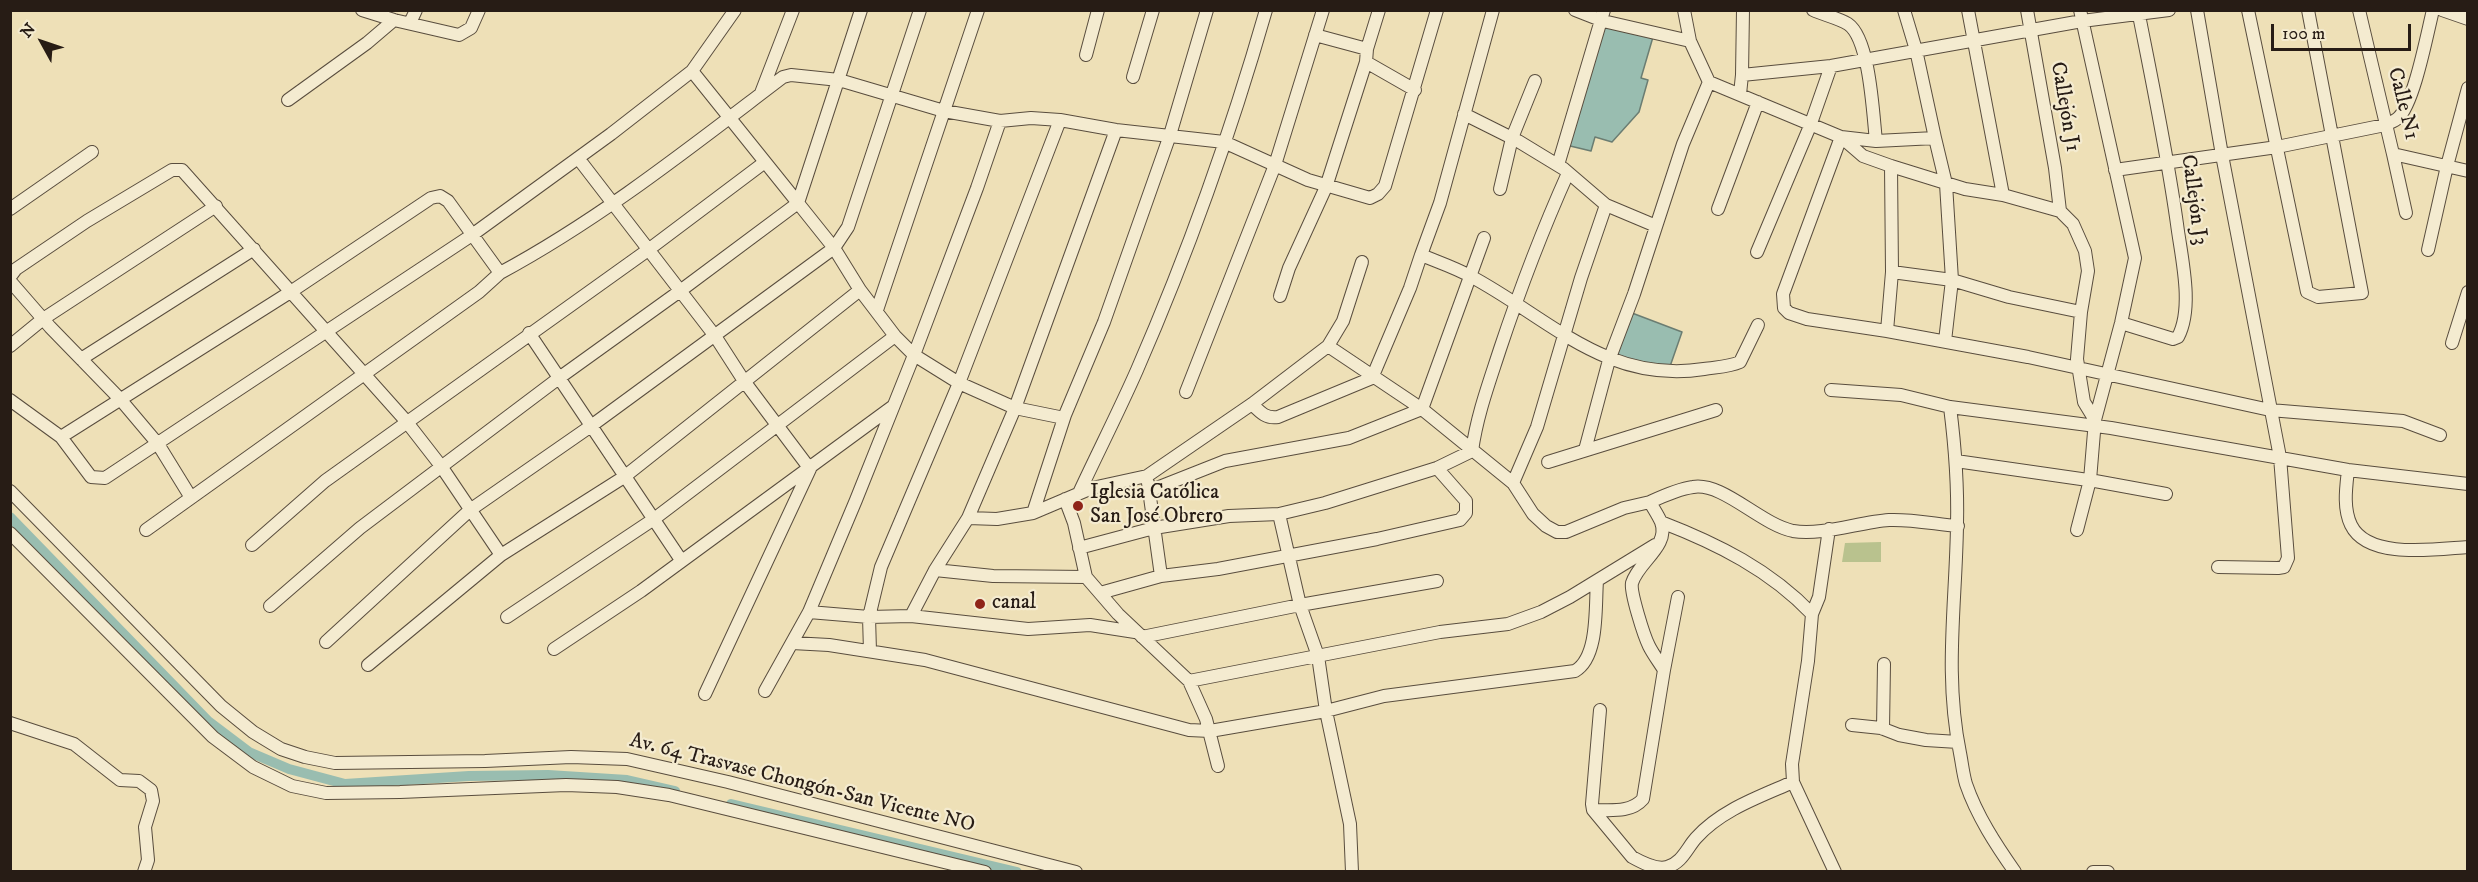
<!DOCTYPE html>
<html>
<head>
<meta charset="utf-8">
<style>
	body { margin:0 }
	#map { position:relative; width:2478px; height:882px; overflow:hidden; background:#eee0b7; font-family:"IM FELL DW Pica",serif }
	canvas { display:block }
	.frame { position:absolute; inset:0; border:12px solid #271c15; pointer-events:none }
	.north { position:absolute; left:12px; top:12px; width:60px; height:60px; -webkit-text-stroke:4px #f4ebd0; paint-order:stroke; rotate:310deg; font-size:16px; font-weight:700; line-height:24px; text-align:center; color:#271c15 }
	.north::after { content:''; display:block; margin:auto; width:21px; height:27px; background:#271c15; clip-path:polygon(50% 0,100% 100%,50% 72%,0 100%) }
	.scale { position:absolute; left:2271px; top:24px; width:140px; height:27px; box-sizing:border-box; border:3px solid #271c15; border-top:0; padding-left:8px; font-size:18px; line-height:21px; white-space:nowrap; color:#271c15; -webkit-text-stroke:4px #f4ebd0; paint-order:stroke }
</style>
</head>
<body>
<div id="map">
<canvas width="2478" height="882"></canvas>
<div class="frame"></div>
<div class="north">N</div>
<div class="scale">100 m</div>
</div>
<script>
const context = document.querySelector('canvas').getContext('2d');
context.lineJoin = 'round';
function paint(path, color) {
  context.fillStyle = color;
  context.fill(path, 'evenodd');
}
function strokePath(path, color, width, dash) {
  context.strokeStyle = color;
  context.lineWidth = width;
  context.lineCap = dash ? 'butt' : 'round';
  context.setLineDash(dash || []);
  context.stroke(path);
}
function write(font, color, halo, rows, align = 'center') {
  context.font = font + ' "IM FELL DW Pica",serif';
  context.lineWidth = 4.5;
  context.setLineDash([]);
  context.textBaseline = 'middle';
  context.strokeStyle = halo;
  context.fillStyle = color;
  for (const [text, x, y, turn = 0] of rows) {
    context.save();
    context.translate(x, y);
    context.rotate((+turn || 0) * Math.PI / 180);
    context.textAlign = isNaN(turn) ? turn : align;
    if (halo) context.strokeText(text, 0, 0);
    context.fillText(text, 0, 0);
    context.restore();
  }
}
paint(new Path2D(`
	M1881,542v20h-39l3,-19z`), '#b9c28e');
const water = new Path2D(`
	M1605,24l48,13 -12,41 7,2 -9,32 -27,30 -17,-5 -4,14 -25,-6z
	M1632,313l50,19 -15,43 -50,-15 2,-17z`);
paint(water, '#99bdb0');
strokePath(water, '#6b7d72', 1.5);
strokePath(new Path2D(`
	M10,517l198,204 41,31 40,17 56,15 124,-8 79,-1 79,5 48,11
	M731,804l286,68`), '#99bdb0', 10);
const minor = new Path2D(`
	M362,10l32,10 65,15 12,-7 8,-18
	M1575,10l28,11 87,20
	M1684,10l6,31 19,41
	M1813,10c11,5 25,8 35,14 22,15 25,91 28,117
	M1904,10l12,40 19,88 -59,3 -35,-4 -58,157 1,14 5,5 18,6 80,12 141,26 242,53 133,11 37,14
	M1968,10l35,185
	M2027,10l28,158 5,43
	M2197,10l25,145 58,302 8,101 -4,9 -6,1 -60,-1
	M2248,10l59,282 11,5 44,-4 -54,-283
	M2359,10l34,144 75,17
	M2442,10l26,9
	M410,23l6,-13
	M1315,35l52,14
	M1086,55l12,-45
	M1366,62l49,28
	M692,71l106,132
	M1742,75l1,-65
	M1133,77l20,-67
	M761,93l32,-83
	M1740,94l2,-19 89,-9 251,-45 87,-11
	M288,100l79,-57 27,-23
	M1464,114l54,27 46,28 42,36 50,21
	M1935,138l11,46 6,96 -7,61
	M2393,154l13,59
	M578,158l137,178 29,45 66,88 -105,225
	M1558,165l46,-155
	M1891,166l74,23 38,6 57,16 13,13 12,27 3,20 -7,41 -4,47 7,43 11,18
	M2115,170l162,-23 108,-22c4,-2 10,-4 13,-7 16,-14 29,-84 35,-108
	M1500,189l12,-51 23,-57
	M798,203l63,-193
	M10,209l82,-57
	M1718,209l40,-107
	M2428,250l19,-84 21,-78
	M1757,252l53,-126 21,-60
	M1421,255l19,-52 53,-193
	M1892,272l60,8 57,17 72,15
	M10,277l6,-8 71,-48 85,-51h10l224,251 35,45 60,89
	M10,281l40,46 70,72 38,45 32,52
	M1280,296l9,-28 37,-81 40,-125 1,-13 12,-39
	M877,310l101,-300
	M2121,323l52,16 5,-2c16,-30 3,-81 -1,-113 -10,-72 -25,-143 -39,-214
	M529,333l152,227
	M2452,343l16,-51
	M10,346l33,-27 173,-113
	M1328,346l94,63 62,-171
	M81,359l173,-110
	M1831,390l70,5 49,12 161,21 237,42 120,14
	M1186,392l89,-227 48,-155
	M10,400l51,37 231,-146 139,-93 9,-2 8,5 52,72c102,-55 192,-127 283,-196l8,-2 48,5 105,31 56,10 31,-3 29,2 56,10 108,12 84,38 62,18 8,-4 7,-8 52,-176
	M1252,404c8,8 14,15 26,13l94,-39 38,-90 11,-33c17,7 35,13 51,22 78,42 135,107 232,92 12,-2 25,-2 36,-7l18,-37
	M1950,407c5,39 8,78 7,118 -1,78 -13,149 3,228 2,10 3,21 6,31 11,32 30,61 49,88
	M61,437l30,40 14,1 367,-243 139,-101 81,-63 43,-61
	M1585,450l24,-90 25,-66 49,-150 26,-62 132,55 22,19 28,10 1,106 -5,59
	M1956,461l139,20 71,13
	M1548,462l168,-52
	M2348,470c-2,18 -5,38 3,55 17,35 85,24 117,22
	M1148,483l13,93
	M1513,483l24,-56 44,-149 25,-73
	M10,491l211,215 32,26 28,17 24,8 30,6 150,-2 86,-4 56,2 101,23 348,90
	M1149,491l76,-30 124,-23 73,-29 91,74 20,31 13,12 11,6h9l58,-24 26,-6c3,6 8,13 11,20 9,24 -23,40 -29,61 -2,9 12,53 17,63 4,8 10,16 15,24
	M1079,493c19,-41 40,-82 58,-123 51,-117 94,-238 129,-360
	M1065,499l9,24 12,54 32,37 71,67 17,38 12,47
	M1650,502c13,-6 28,-13 43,-15 30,-5 67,37 100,44 28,5 67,-9 96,-11 22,-1 46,4 69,6
	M1033,513l32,-98 39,-93 66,-187 37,-125
	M1279,514l21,91 18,51 8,55 24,113 2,48
	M968,518l29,1 36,-6 59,-25 55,-12 105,-72 76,-58 15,-25 19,-59
	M1661,522c57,22 109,48 151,92l-4,47 -16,103 1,18 42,90
	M146,530l333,-238 21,-19
	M2077,530l13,-50 5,-60 26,-97 14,-65 -55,-248
	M10,533l203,204 40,30 39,19 34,7 74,-1 166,-7 51,2 52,8 316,77
	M252,545l73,-64 323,-231 117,-88
	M1079,548l75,-20 75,-12 50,-2 46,-11 112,-35 35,-17c5,-36 17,-68 28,-102 20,-60 42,-118 68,-176
	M935,570l58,6 93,1
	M1100,593l61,-17 57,-7 159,-30 83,-19 6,-7v-12l-29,-33
	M270,606l90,-78 199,-150 121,-87 118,-88 36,45 26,42 35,46 19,19 45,28 56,25 49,10
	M809,612l60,5 42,-1 117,13 62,-4 45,7
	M1812,614l7,-17 10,-68
	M911,616l24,-46 33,-52 47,-110 101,-278
	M507,617l147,-98 241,-183
	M1142,637l158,-32 137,-24
	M326,642l144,-132 121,-84 243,-178 14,-21 72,-217
	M792,643l37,2 96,15 264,70 21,1 116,-20 58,-15 191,-25c24,-14 20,-64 22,-90
	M554,649l87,-58 251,-184
	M870,651l-1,-34 12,-50 78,-184 101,-263
	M368,665l133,-110 123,-78 236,-187
	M1189,681l251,-49 68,-8 33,-12 29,-15 85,-52
	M765,691l44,-79 47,-112 58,-145 63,-167 23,-67
	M1600,710l-8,94 1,6 39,47c9,5 24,13 35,10 15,-4 20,-19 29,-29 25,-28 63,-41 97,-56
	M10,723l64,21 46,36 19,1 12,9 2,11 -8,26 3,33 -4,12
	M1852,725l29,3 18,7 27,5 32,2
	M1883,729l1,-65
	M1593,810c18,0 38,3 50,-11l21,-129 14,-73
	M2093,872h15`);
strokePath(minor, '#594d3e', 14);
strokePath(minor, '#f4ebd0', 12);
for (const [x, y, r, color] of [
	[1078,506,6,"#8f2418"],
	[980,604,6,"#8f2418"]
]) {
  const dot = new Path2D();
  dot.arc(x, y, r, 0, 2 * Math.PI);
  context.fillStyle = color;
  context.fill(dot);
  strokePath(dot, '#f4ebd0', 2);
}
write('21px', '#271c15', '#f4ebd0', [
	["Calle N1",2402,104,76],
	["Callejón J1",2064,107,80],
	["Callejón J3",2193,200,82],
	["Av. 64 Trasvase Chongón-San Vicente NO",802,784,14]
]);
write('21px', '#271c15', '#f4ebd0', [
	["Iglesia Católica",1090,494],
	["San José Obrero",1090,518],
	["canal",992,604]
], 'left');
</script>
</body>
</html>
